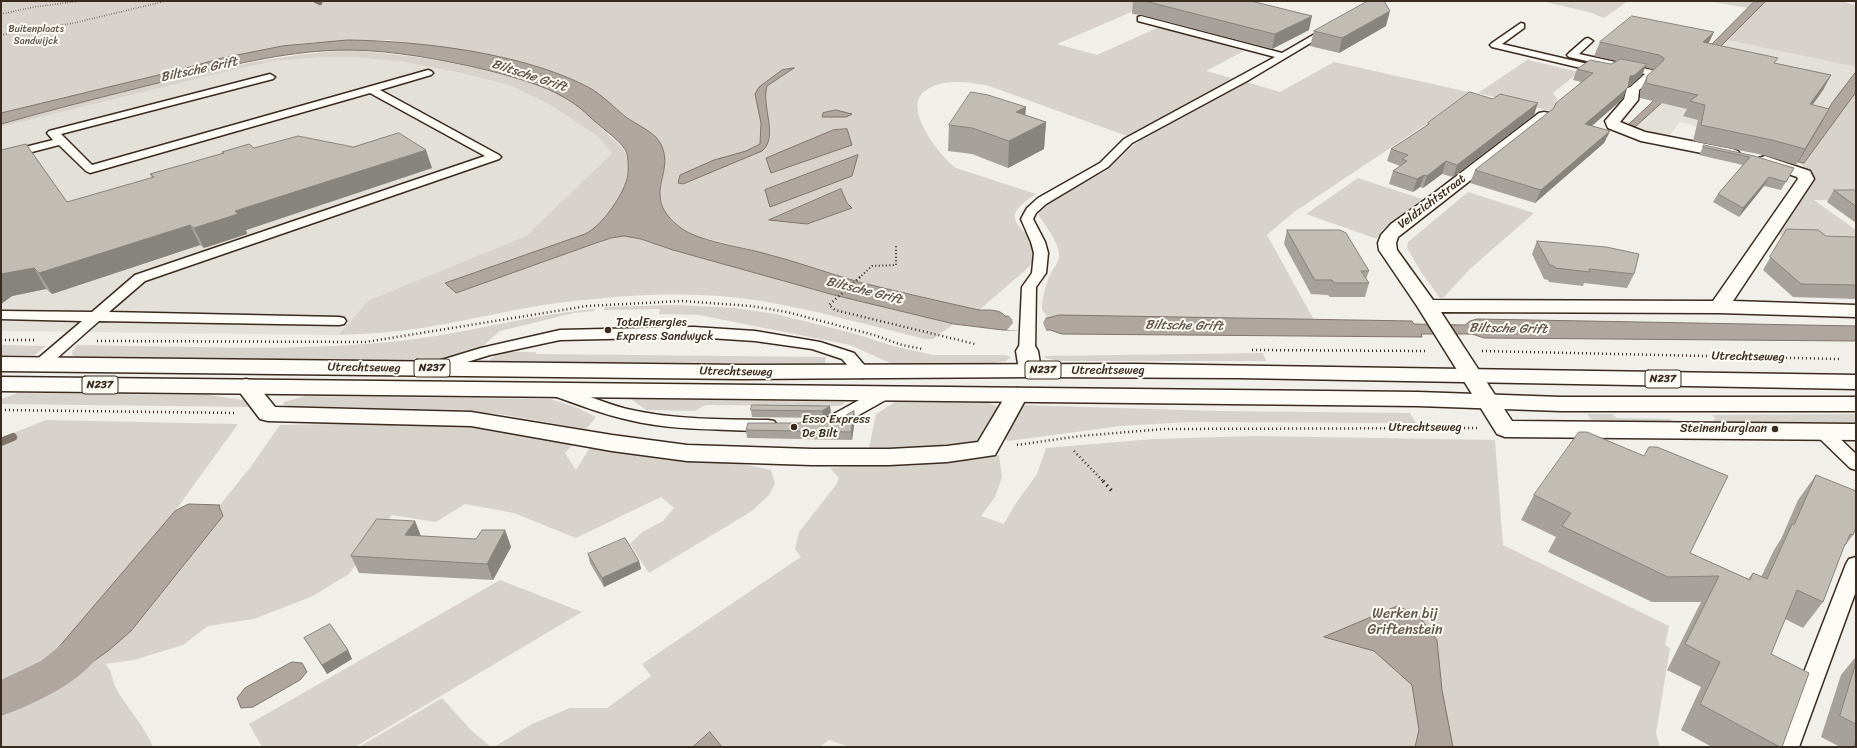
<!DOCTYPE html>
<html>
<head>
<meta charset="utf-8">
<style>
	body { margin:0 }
	#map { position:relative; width:1857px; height:748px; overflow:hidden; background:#f1efea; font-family:Sriracha,sans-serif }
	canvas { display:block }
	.frame { position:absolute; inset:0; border:2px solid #3b2a1e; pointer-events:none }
</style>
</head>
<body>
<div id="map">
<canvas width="1857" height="748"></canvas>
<div class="frame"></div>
</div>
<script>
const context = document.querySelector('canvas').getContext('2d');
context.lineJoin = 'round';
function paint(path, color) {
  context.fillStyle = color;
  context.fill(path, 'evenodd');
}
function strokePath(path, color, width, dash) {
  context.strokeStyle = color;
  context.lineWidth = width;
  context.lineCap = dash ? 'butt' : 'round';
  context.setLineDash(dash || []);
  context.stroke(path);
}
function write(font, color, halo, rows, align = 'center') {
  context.font = font + ' Sriracha,sans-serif';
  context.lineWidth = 4;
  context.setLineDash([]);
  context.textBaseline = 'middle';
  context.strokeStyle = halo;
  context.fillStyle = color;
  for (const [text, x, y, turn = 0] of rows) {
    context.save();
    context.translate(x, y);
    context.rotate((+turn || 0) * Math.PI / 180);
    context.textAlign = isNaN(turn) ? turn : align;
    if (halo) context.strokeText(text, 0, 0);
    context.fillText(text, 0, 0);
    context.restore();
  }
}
paint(new Path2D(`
	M1727,40l129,27v5l-54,82 -122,-32 -12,15 -33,-7v-3l33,-30h2z
	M322,57h32l50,5 57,11 48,12 40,19 48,32 15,17 -86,83 -157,64 -31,35 -337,-4v-204l236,-58 39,-8z`), '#e3e0da');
paint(new Path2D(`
	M1,1h1156l-100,43 40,11 62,-28 85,24 -38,20 29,8 -108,57 -138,-50c-19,-4 -47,-8 -64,5 -24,17 16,66 31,77l80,26c-7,5 -19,12 -21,20 -4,17 37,26 13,54l-49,42 -119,-28 -96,-29 -68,-17 -15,-8 -17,-16 -5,-14 4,-23 -4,-36 -28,-19 -18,-13 -10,-10 -15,-10 -43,-18 -61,-15 -96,-14 -70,2 -36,4 -60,12 -43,12 -178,43zM847,129l4,16 -85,13 67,-28zM841,189l6,14 4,5 -44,16 -37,-5z
	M1541,1h87l-24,17 -15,-6z
	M1708,1h47l-7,7z
	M1766,1h77l13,5v61l-129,-27z
	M348,50c56,4 110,12 165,27 21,6 45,14 64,27 9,7 17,18 26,26 19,18 27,17 24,47 -1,16 -28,50 -42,57l-139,49 10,10 140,-50 15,-5 13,-2 17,3 32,11 161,45 120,29 -21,15h-8c-56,-14 -113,-30 -170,-39 -60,-9 -122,-6 -181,1 -49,5 -97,18 -146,26 -30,5 -59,7 -90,8l31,-35 157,-64 86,-83 -15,-17 -48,-32 -40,-19 -48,-12 -57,-11 -50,-5h-32l-46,4 -39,8 -236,58v-3c54,-15 107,-29 162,-42 61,-15 122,-28 185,-32z
	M1533,56l-5,4 51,12 -26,21 5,7 -3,2 17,4 -18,2 1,4 -77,-19z
	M1334,62l139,31 -179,119 -27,23 47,85 -255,-5 -11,3 -6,-8c0,-11 3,-23 7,-33 3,-8 11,-14 10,-23 -1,-13 -13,-27 -20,-38l-1,-5 5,-6 63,-34 23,-22 12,-9 105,-58 34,10z
	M1856,92v109l-42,-1 42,30v6l-82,-1 35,-62 -9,-10h4z
	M1358,178l64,21 -40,31 -5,9 -71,-25z
	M1468,192l66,21 -63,55 -27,29 -4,1 -19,-26 -14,-24 1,-6z
	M677,305l57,3 42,6 80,20 37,12 40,9h72l6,2 -5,4 -11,2 -96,1 -9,-1 -40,-18 -151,-30 -40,-1 1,-5 -56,1 1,-3z
	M595,309l-1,2 -20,2 -74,18 -16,14 -44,16 -363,-4 -4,-1 -1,-4 5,-7c104,1 209,7 312,-3 69,-6 137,-27 206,-33z
	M1,345l45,1 -11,9h-34z
	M536,352v2l290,3 -1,7 -336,-3c9,-13 33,-8 47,-9z
	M1263,353l3,8h-207l-14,-3 -1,-2z
	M18,393l191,2 41,6 1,6 -250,-3v-5z
	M306,396l244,3 28,9 18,9 -10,12 -81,-14 -46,-5 -169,-4 -7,-2 1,-2z
	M631,399l213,3 -1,3 -4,1 -133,-1 -11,6 -49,-1z
	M895,402l94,1 11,4 -17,31 -23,10 -92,5 8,-39z
	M1023,405l195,6 192,2 6,10 -227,-1 -68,4 -113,15 -6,-3 16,-30z
	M1587,414h26l3,4 55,1 4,5 -81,-1z
	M1856,414v10h-139l-4,-5h3l-4,-4z
	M46,420l192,4 -63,87 -129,151 -31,32 46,-13 17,-9 30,-21 23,-20 92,-115 -4,-10 1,-1 29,-36 31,-44 100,-2 87,1 107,19 -9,10 11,17 15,-24 90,14 56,3 34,7 4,14 -6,11 -17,16 -103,62 -19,-29 12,-12 21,-11 11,-13 -13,-11 -85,41 -62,-25 -49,-9 -29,18 -44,-7 -43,59 -36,22 -59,23 -46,7 -25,19 -49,15 -29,4c8,6 6,15 11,24 11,20 28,37 37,59h-152v-309z
	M1255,436l240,4 8,105 166,81 -4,19 5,3 -14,85 4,14h-810l-21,-7 -9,7h-98l-12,-14 -17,14h-199l38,-23 38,-16h37l44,-32 -9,-12 159,-107 -6,-8 4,-17 37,-47 3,-7 -9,-10 169,-13 3,22 -7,20 -14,19 23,8 10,-18 23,-32 9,-26 107,-9z
	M500,580l82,32 -227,135h-93l-13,-23z
	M442,698l29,32 20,17h-132z`), '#d7d2cc');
const water = new Path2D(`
	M1755,1h11l-96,96h-2l-33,30 -7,-2 58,-55z
	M348,40c73,1 175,13 240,47 15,8 25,20 38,30 8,6 29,16 33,24 20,32 -22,54 22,87 17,13 60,19 82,25 32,8 64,20 96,29 40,10 80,19 120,28 9,0 21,-1 26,6l43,2 11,-3 353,6 2,3 51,1 5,-4 7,-2 379,7v15l-372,-3 -12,-4h-51l1,3 -360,-3 -12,-4h-47l-49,-6 -120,-29 -161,-45 -32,-11 -17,-3 -13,2 -15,5 -140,50 -11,-10 140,-49c17,-8 41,-42 43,-60 0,-8 1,-20 -4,-26 -6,-9 -25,-22 -34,-31 -28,-28 -66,-37 -103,-47 -43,-10 -95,-20 -139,-20 -56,0 -112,14 -166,27 -60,15 -121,30 -181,47v-11l178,-43 43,-12 60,-12z
	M794,68l-27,18c-6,20 12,51 -5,65l-79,33 -5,-1 2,-8 34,-15 32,-9 14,-7 1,-21 -6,-29 4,-7 23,-17z
	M1856,72v20l-52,71 -6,-1 34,-59z
	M836,110l16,4 -6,3h-24l1,-4z
	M847,129l5,16 -81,28 -5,-15 67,-28z
	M858,155l-6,21 -82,31 -5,-17z
	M841,189l6,14 5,5 -45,16 -38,-4z
	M189,504l31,1 -1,1 4,10 -92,115 -23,20 -30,21 -17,9 -15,-19 129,-151z
	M1398,606l21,10 18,24 5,50 11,57h-38l4,-17 -7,-45 -38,-34 -50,-14z
	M292,662l10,1 5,9 -7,8 -47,27 -12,1 -4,-10 8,-10z
	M710,732l12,15h-29z`);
paint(water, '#aea69f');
strokePath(water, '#80746b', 1);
paint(new Path2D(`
	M1008,315l38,2 -3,6 4,9 -40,-2 6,-7 -1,-4z`), '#f1efea');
strokePath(new Path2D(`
	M316,1l4,2`), '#80746b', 4.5);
strokePath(new Path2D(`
	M1,442l12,-5`), '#80746b', 8);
paint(new Path2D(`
	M85,632l13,4 6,11c-17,33 -69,57 -103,69v-36l40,-19 31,-25z`), '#aea69f');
const lane = new Path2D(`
	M1141,16l141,37 45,-26h6l1,2 -87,52 -115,62 -24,24 -62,37 -10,9 -3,6 12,23 3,11 -2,20 -10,14 -1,64 -3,3 -5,2 -5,-2 -3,-3 3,-64 10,-14 2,-20 -3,-11 -10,-23 6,-11 11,-10 62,-35 24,-24 151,-82 -137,-36v-4z
	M1521,23l3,1v4l-22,16 103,24 2,2 -5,3 -110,-26 -2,-2 2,-2z
	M1588,38l5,3 -14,13 73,16 5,3 -21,20h-8l-1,-2 1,-2 17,-15 -76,-17 -2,-2 2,-2 16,-14z
	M428,70l3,1 2,2 -2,2 -51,15 119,65 2,2 -2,2 -354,122 -36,31 230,5 5,1 2,3 -2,3 -5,1 -240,-4 -52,46 -6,2 -6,-2 -2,-3 2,-3 47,-40 -81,-2v-8l91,1 43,-37 350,-119 -115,-63 -280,80 -4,-2 -27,-26 -58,15v-7l52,-13 -6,-7 2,-2 221,-57 5,3 -2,2 -212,55 31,31z
	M694,327l61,4 65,11 34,11 17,20 -2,3 -6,2 -6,-2 -15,-17 -30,-10 -57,-8 -61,-4 -134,3 -70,15 -59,18 -6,-2 -2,-3 2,-3 56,-17 79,-18z
	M554,385c25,6 48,18 73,24 46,11 94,10 141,11l6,1 3,4 -3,4c-14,4 -31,1 -45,1 -34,-1 -67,-2 -100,-10 -28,-6 -54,-17 -81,-26l-2,-4 2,-4z
	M885,388l6,1 2,4 -2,4 -59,33c-9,2 -20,1 -29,-1l-3,-4 3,-4 6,-1h14l56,-31z
	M1823,426l6,2 27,26v16l-6,-2 -33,-32 -3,-4 3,-4z
	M1856,557v34l-57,156h-24l71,-183 3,-5z`);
const street = new Path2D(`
	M1632,87l5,1 2,3 -1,9 -18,22 25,10 87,17 6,2 2,3 -2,3 -6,2 -91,-18 -33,-13 -3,-7 19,-22 3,-11z
	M1544,112l5,1 2,3 -2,3 -151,118 -2,6 1,7 36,50 280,1 85,-122 -1,-2 -38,-13 -2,-3 2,-3 6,-2 45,15 4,8 -81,122 123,4v12l-137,-4 -278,-1 71,109 344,3v16l-351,-3 -8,-3 -80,-128 -38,-56 -1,-7 3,-8 10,-11 42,-30 106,-81z
	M1027,345l8,1 3,5 3,19 -3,5 -8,2 -8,-2 -3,-5 -3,-19 3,-5z
	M246,379l8,2 21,26 196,5 141,23 75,10 125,4h77l58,-3 31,-4 31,-52 8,-2 8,2 3,5 -33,60 -48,7 -58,3h-77l-125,-4 -75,-10 -141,-25 -203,-5 -8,-2 -25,-33 3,-5z`);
const primary = new Path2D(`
	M1,357l741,8 394,-1 720,11v14l-617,-11 -206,-1 -291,2 -741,-8z
	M1,377l1417,15 143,5h295v14h-295l-143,-5 -1417,-15z`);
strokePath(lane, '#3b2a1e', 3);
strokePath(street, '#3b2a1e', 3);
strokePath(primary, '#3b2a1e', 3);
strokePath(new Path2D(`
	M1,14l33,-7 47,-6
	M1,35l73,-12 92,-22`), '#3b2a1e', 1.5, [0.5, 2]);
strokePath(new Path2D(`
	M859,278l13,-12 24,-1v-20`), '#3b2a1e', 2, [1, 2.5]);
strokePath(new Path2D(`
	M860,277l-31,28 6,5 140,34
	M1,340h35
	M97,341l269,1 221,-36 95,-5 69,5 36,6 87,23 28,10 20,4
	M1252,350l175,1
	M1482,351l357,8
	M1,410l236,3
	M1017,445l63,-9 84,-7 313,-1
	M1074,451l30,31`), '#3b2a1e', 2.5, [1, 3]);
strokePath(new Path2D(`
	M1103,481l9,10`), '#3b2a1e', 3.5, [1.5, 4]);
paint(lane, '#fdfcf7');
paint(street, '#fdfcf7');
paint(primary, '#fdfcf7');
paint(new Path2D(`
	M1133,1h118l58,29 -37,19 -131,-34 -9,-1z
	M1386,26l-47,27 -29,-7 4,-15z
	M1714,32l-6,12 67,19 56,12 -8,15 -11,15 17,4 -33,56 -33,-10 -70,-14 5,-21 -15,-4 4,-7 -47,-11v-7l7,-15 7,-6 -9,-3 -3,8 -12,11 -3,1 -4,11 -5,5 -26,23 18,5 -6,12 -69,60 -65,-20 5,-13 79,-61 27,-27 -8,-2 4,-11 34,-5 6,-3 -23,-5 6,-14z
	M1025,115l21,7 -2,27 -36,19 -36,-14 -24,-3 1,-26z
	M1534,115l-81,62 -11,-3 -19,14 -3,-1 -7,5 -24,-8 4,-13 7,-5 -13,-5 4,-12 36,-24 1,-2z
	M1704,145l90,23 -13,22 -17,-4 -25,31 -26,-15 5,-8 25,-29 -44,-10z
	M254,148l178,20 -186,62 1,4 -43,14 -4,-3 -148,49 -6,-5 -34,7 -11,8v-154l66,52 85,-24 -2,-4 73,-20 -1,-2z
	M1834,190h22v33l-29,-21z
	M1787,229l39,7 30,1v62l-63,-2 -30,-27z
	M1287,230l82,41 -3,8 3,4 -4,14h-35l-2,-2 -17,-1 -27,-50z
	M1537,241l97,33 -7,14 -43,-5 -1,3 -34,-4 -1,-2 -4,-1 -12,-25z
	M830,406l1,8 -8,4 -71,-1 -1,-7z
	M854,411l1,8 -3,21 -105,-2 -1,-8 86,-7z
	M1816,475l37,60 -10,13 -20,54 -20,26 -18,-9 -14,35 11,93h-70l-31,-17 20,-43 -34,-17 34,-68h-49l-104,-50 8,-15 -35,-17 13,-25 156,58 58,26 5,-6 8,4 13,-27 7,-11 17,-39z
	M415,521l6,15 55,3 29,-9 6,17 -18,33 -134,-7 -8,-17z
	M588,554l51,7 2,8 -37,18 -14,-24z
	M304,638l44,12 4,9 -25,15z
	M1856,656v91h-16l-19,-10 20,-62 13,-16z`), '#a6a29b');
paint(new Path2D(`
	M1390,11l-4,15 -47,27 3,-15z
	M1312,16l-3,14 -37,19 3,-15z
	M1714,32l-7,14 -4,-4z
	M1647,64l-5,11 -12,11 -3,1 -4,11 -5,5 -38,33 5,-12 45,-48z
	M1831,75l-8,15 -21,30 8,-16z
	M1538,103l-4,12 -81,62 4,-12z
	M1026,107l-2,26 22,-11 -2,27 -36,19 1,-27 7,-29z
	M1829,109l-8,15 -25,41 9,-16z
	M1610,131l-6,12 -69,60 6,-13z
	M426,150l6,18 -186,62 1,4 -43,14 -10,-20 41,-17z
	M1446,161l-4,13 -19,14 4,-12z
	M1424,175l-4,12 -7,5 4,-13z
	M1769,177l-5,9 -25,31 4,-9z
	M190,225l10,20 -148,49 -13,-21z
	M34,268l12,21 -34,7 -11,8v-30z
	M830,406l1,8 -8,4 -1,-7z
	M854,411l1,8 -3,21 -1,-8z
	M415,521l6,16 -16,-2z
	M505,530l6,17 -18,33 -6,-16z
	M639,561l2,8 -37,18 -2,-9z
	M348,650l4,9 -25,15 -5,-9z`), '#87847e');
const building = new Path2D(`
	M1145,1h106l61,15 -37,18z
	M1368,1h16l6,10 -48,27 -28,-7z
	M1632,16l82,16 -11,10 75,16 -4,5 57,12 -21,29 19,5 -24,40 -33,-9 -71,-15 4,-20 -15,-4 8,-6 -52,-12 1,-7 17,-16v-2l-5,-3 -59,-13z
	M1621,59l26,5 -12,11 -5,1 -2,11 -5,5 -38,32 25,7 -69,59 -66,-20 79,-62 2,-5 37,-30 -16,-4 13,-9 21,4z
	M971,92l17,3 38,12 -10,5 30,10 -37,19 -37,-13 -23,-3z
	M1470,92l23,7 7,-5 38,9 -81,62 -11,-4 -19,15 -3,-1 -7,4 -24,-8 14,-10 -5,-2 6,-4 -17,-6 38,-25 -1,-1z
	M399,133l27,17 -191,61 3,3 -44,14 -4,-3 -151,48 -5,-5 -33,6v-124l25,-6 41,58 87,-25 -4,-3 74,-21 -2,-1 27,-8 5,4 44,-12 55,11z
	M1704,145l50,11 40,12 -8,14 -17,-5 -26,31 -25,-14 32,-37 -47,-10z
	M1834,190h22v16z
	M1787,229l31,1 8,6 30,1v48l-55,-1 -31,-27z
	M1287,230h53l6,3 23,38h-8l8,12h-35l-2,-3h-17z
	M1537,241l69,6 33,7 -5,20 -45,-5 1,3 -35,-4 -1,-2 -4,-1z
	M752,405l78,1 -8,5 -71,-1z
	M854,411l-3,21 -105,-2 2,-7h84z
	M1579,432h8l57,24 5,-9h8l71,29 -38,77 60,27 3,-7 14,6 25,-55 2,1 22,-50 40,16v36l-3,8 -3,-1 -4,10h-1l-22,58 -26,-12 -26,64 38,19 -27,74h-2l-80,-43 20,-42 -35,-18 34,-68 -51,1 -106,-51 9,-13 -37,-18z
	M377,519l38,2 -10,14 71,4 6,-9h23l-18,34 -136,-8z
	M625,538l14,23 -37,17 -14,-24z
	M330,624l18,26 -26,15 -18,-27z
	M1856,663v61l-16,-8z
	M1856,740v7h-2z`);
paint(building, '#c1bcb4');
strokePath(building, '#87847e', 1);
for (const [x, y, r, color] of [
	[608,330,4,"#3b2a1e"],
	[794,427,4,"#3b2a1e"],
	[1775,429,4,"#3b2a1e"]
]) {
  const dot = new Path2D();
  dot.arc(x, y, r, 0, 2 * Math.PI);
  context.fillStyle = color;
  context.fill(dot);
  strokePath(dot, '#fdfcf7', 1.5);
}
write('10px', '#62544a', '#fdfcf7', [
	["Buitenplaats",36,29],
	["Sandwijck",36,41]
]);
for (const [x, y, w] of [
	[432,368,36],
	[1043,370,36],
	[1663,379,36],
	[100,385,36]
]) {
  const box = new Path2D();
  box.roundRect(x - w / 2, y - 9, w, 18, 3);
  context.fillStyle = '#fdfcf7';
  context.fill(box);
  strokePath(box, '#3b2a1e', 1);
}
write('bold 11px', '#3b2a1e', null, [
	["N237",432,368],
	["N237",1043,370],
	["N237",1663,379],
	["N237",100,385]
]);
write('12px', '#3b2a1e', '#fdfcf7', [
	["Veldzichtstraat",1432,202,-37],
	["Utrechtseweg",1748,357,1],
	["Utrechtseweg",364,368,1],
	["Utrechtseweg",1108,371],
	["Utrechtseweg",736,372,1],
	["Utrechtseweg",1425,428]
]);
write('12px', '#3b2a1e', '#fdfcf7', [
	["TotalEnergies",616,323],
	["Express Sandwyck",616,337],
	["Esso Express",802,420],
	["De Bilt",802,434],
	["Steinenburglaan",1767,429,"right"]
], 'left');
write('italic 13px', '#63554b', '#fdfcf7', [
	["Biltsche Grift",199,70,-12],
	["Biltsche Grift",529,76,18],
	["Biltsche Grift",864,291,14],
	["Biltsche Grift",1184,326,1],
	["Biltsche Grift",1508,329,1]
]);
write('14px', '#62544a', '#fdfcf7', [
	["Werken bij",1405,614],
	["Griftenstein",1405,630]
]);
</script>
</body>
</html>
